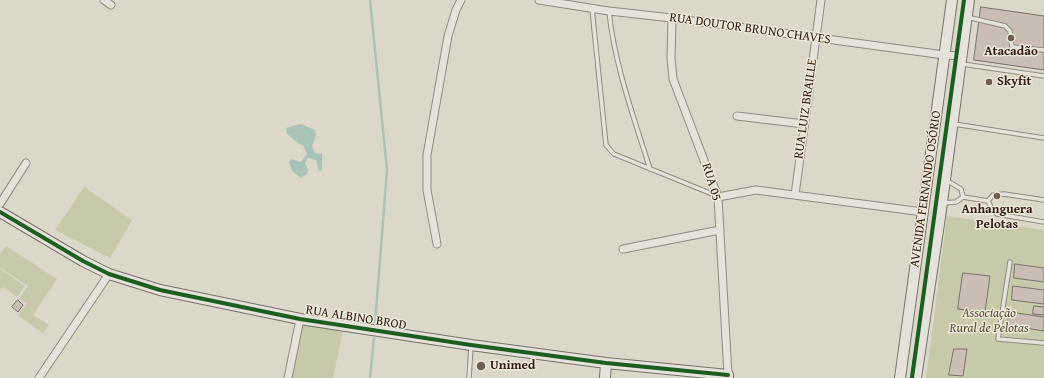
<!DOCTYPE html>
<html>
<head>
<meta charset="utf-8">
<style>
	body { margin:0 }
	canvas { display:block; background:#dbd7c9 }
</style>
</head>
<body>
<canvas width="1044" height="378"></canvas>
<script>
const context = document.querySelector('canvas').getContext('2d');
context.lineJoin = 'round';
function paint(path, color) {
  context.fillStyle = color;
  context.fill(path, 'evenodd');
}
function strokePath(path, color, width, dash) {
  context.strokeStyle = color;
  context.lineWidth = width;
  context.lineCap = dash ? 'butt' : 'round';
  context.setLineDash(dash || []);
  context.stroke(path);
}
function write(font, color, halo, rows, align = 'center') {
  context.font = font + ' "Gentium Book Plus",serif';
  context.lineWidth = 3;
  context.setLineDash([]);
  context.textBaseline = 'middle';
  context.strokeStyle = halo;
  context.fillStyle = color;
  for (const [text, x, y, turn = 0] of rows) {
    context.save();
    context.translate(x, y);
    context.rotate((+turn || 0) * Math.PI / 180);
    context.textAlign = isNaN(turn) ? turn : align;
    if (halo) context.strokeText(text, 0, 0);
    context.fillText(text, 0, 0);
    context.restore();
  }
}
paint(new Path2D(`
	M84,187l48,33 -22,38 -55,-28z
	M947,216l97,14v148h-118z
	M6,246l51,33 -24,36 16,10 -6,8 -25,-17 9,-13 -8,-4 9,-13 -28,-18v-14z
	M0,269l25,17 -8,11 -14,-10 -3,3z
	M300,319l44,7 -11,52h-45z`), '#c7caaa');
paint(new Path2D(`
	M301,124l14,6 1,6 -4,10 3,7 7,1v16l-3,1 -3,-11 -8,-2 -3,5 3,7 -1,4 -6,4 -9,-7 -3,-9 2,-3 10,3 6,-8 -4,-9 -4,-1 -12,-10 -1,-6z`), '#aac3b8');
strokePath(new Path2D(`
	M370,0l17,170 -12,154
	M370,378l4,-40`), '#aac3b8', 2.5);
const building = new Path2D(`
	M981,7l63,9v54l-70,-10z
	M1015,264l29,4v14l-30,-4z
	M963,273l27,3 -5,36 -27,-3z
	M1013,286l31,4v14l-32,-4z
	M18,300l5,5 -5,7 -6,-5z
	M1034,306l10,1v8l-11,-1z
	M1010,312l34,5v14l-37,-6z
	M954,349h13l-4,27 -14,-1z`);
paint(building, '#cabdb4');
strokePath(building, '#79726a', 1);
const lane = new Path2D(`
	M592,9l14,136 8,9 103,42
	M609,11c5,52 25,107 41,158
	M967,17l38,9 5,5 2,16 32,3
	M962,64l82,12
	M954,124l90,14
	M963,197l25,4
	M1044,200l-40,-6 -11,1 -5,6 4,8 5,5 47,8
	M943,203l13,-1 7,-5 -2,-8 -15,-9
	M1010,262l-12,77 46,4
	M469,378l2,-32`);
const street = new Path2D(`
	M104,0l7,5
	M539,0l70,11 63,7 272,37 18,1
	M672,18l-1,40 2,21 45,118 10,178
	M737,116l67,8
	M795,195l26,-195
	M718,197l38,-7 167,22
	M0,204l26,-41
	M437,244l-10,-54v-35l21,-119 8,-26 5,-10
	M623,249l97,-19
	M39,378l70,-104
	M288,378l12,-59`);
const secondary = new Path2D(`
	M0,212l83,49 26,13 51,16 140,29 171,26 135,18 122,12v3
	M605,378l1,-15
	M900,378l52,-378
	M916,378l24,-161 29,-217`);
strokePath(lane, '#918b82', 5.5);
strokePath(street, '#918b82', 9);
strokePath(secondary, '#79726a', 12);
strokePath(lane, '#e4e2db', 3.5);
strokePath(street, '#e4e2db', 7);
strokePath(secondary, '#e4e2db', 10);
strokePath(new Path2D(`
	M0,212l83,49 26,13 51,16 140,29 171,26 135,18 122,12
	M912,378l52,-378`), '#1b5e20', 4);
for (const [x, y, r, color] of [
	[1011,38,4,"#6d5d52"],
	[989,82,4,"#6d5d52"],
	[997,196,4,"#6d5d52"],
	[481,366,5,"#6d5d52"]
]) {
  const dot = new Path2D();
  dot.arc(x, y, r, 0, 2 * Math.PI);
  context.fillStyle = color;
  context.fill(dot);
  strokePath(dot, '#ede8d7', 1.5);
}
write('13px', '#321b12', '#ede8d7', [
	["RUA DOUTOR BRUNO CHAVES",750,29,8],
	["RUA LUIZ BRAILLE",806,109,-82],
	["RUA 05",711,182,73],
	["AVENIDA FERNANDO OSÓRIO",926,189,-82],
	["RUA ALBINO BROD",356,318,9]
]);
write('bold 13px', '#321b12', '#ede8d7', [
	["Atacadão",1011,52],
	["Skyfit",997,82,"left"],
	["Anhanguera",997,210],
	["Pelotas",997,225],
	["Unimed",490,366,"left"]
]);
write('italic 13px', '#5a4d38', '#ede8d7', [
	["Associação",989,314],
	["Rural de Pelotas",989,329]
]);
</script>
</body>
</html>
